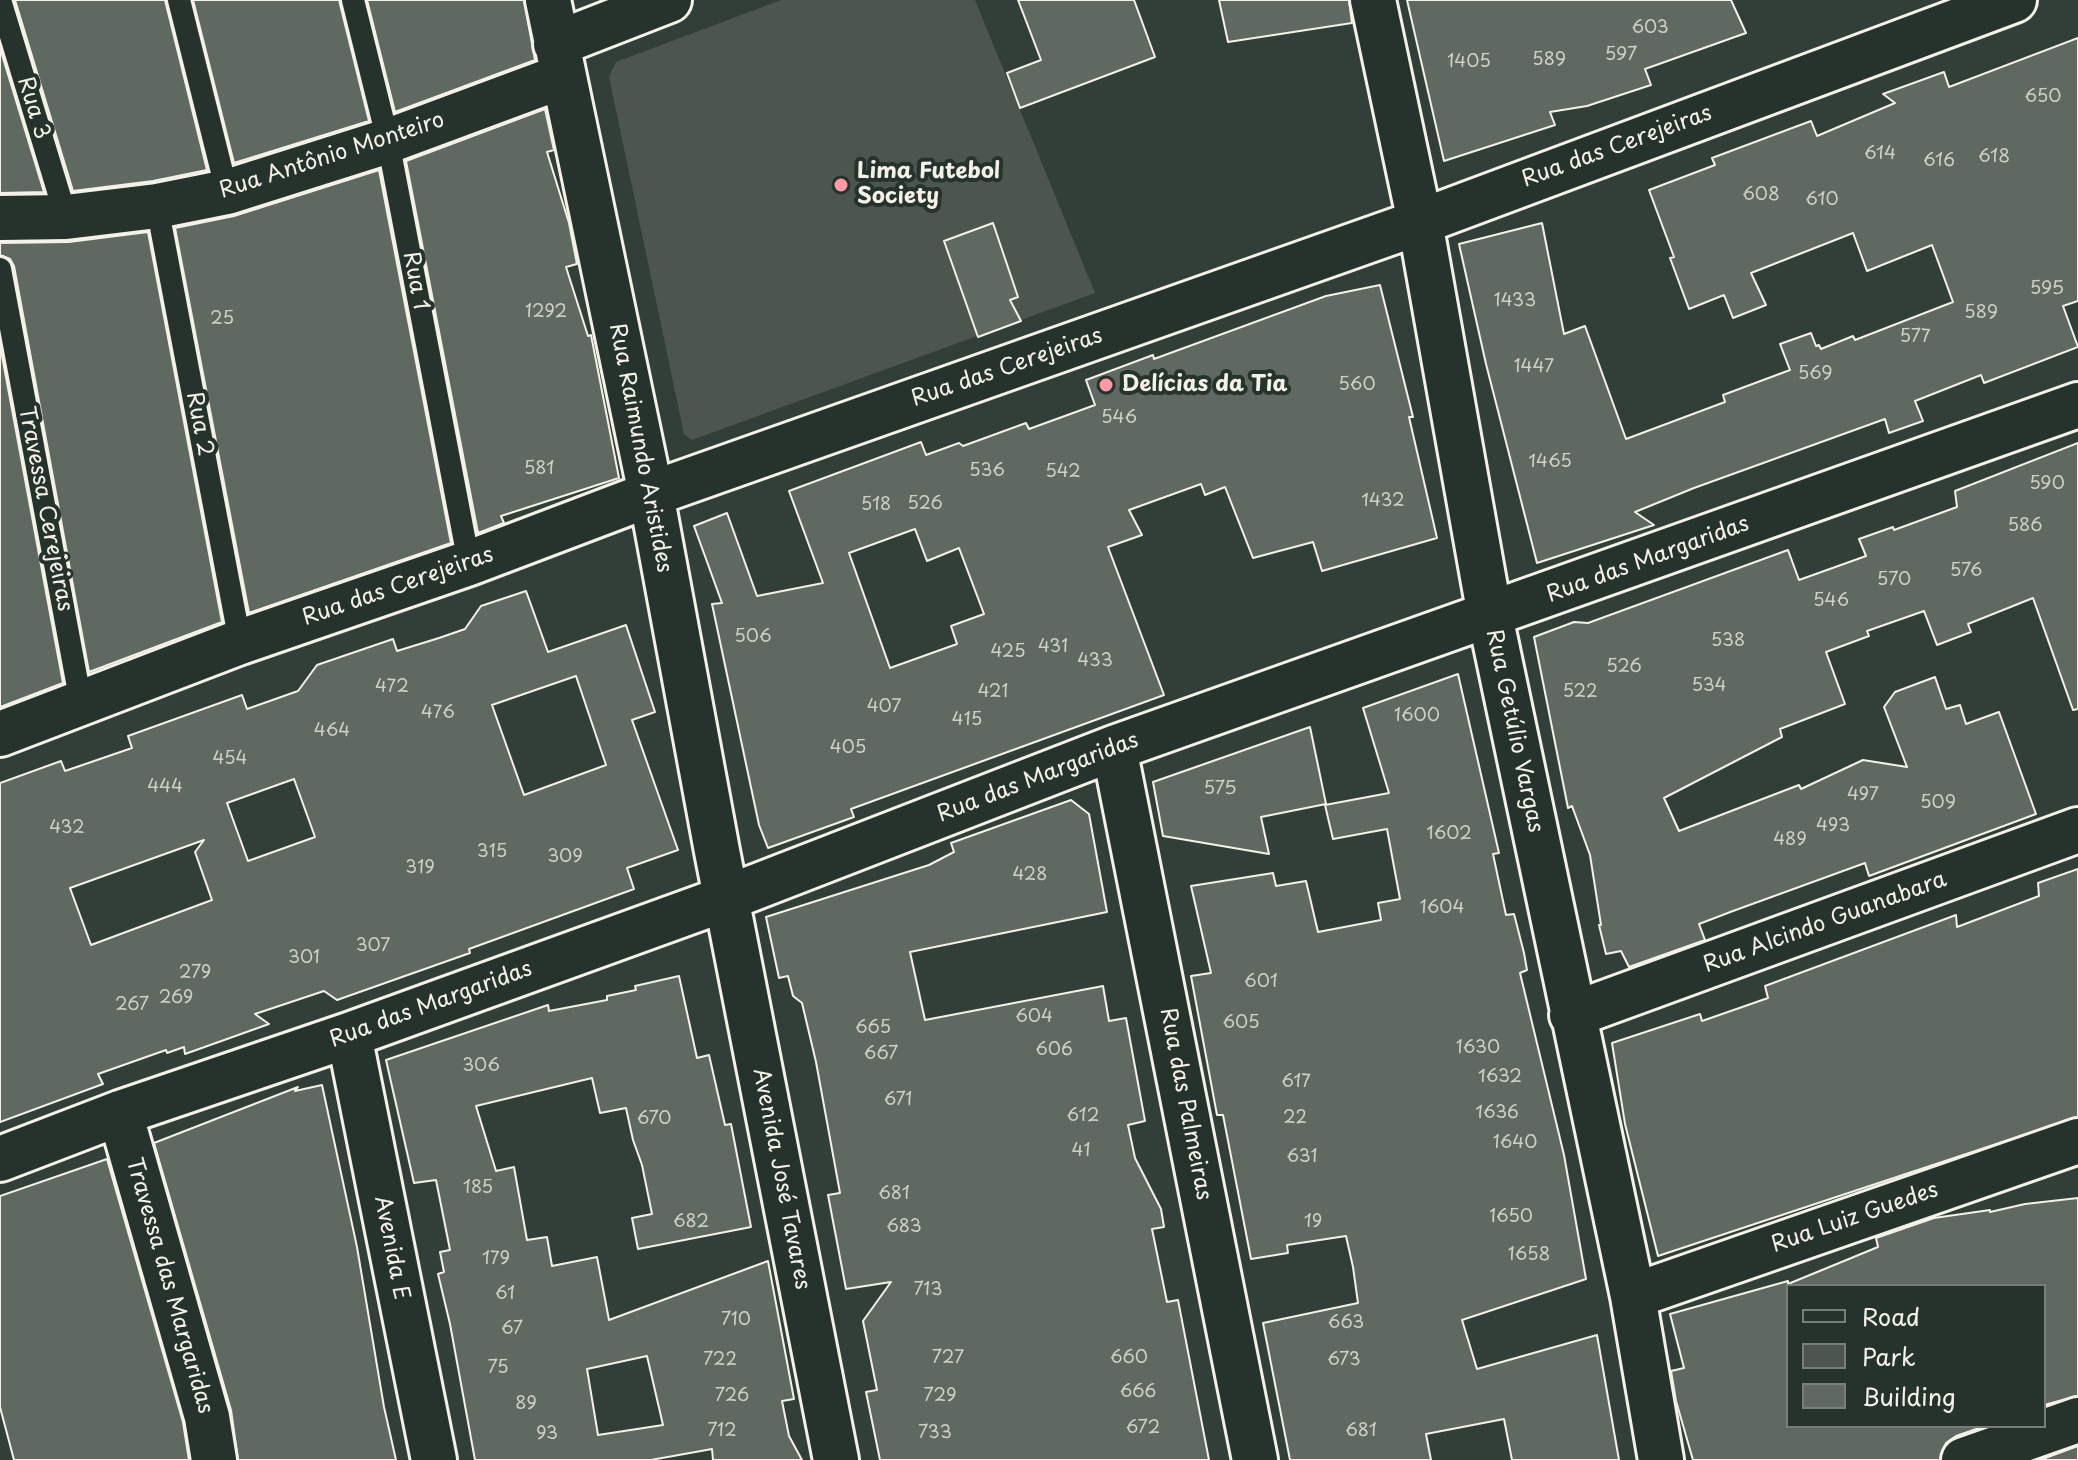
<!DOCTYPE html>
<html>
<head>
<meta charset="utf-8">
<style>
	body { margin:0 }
	#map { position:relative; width:2078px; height:1460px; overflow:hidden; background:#323e38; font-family:"Playpen Sans",sans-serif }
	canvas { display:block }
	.legend { position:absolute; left:1786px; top:1284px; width:260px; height:144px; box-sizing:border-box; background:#26332d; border:2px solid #787f78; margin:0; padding:10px 14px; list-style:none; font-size:24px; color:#f4f1e8 }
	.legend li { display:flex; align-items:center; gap:16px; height:40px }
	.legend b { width:40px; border:2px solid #787f78 }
</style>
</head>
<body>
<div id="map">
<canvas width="2078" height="1460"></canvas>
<ul class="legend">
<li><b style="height:10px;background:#26332d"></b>Road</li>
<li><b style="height:22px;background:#4c564f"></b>Park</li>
<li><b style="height:22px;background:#5f6861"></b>Building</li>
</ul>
</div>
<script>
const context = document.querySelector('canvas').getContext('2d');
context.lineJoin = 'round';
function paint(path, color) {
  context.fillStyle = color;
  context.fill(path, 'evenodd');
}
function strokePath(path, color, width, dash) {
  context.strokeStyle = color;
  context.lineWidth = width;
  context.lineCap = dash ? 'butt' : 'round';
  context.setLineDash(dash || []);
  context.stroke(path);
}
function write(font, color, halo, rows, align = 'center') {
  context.font = font + ' "Playpen Sans",sans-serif';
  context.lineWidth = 8;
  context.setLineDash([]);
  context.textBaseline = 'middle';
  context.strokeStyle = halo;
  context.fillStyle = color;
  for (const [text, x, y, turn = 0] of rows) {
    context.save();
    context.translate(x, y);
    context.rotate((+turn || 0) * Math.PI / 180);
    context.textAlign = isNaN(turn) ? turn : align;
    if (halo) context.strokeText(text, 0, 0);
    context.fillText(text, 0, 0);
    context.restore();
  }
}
paint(new Path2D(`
	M781,0h194l120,293 -403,147 -8,-6 -75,-357 7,-15z`), '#4c564f');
const building = new Path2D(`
	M15,0h150l42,170 -54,11 -80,10z
	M193,0h146l30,121 -135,42z
	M367,0h157l11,60 -140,52z
	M1018,0h116l21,57 -135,51 -13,-35 34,-13z
	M1219,0h130l3,23 -124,19z
	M1407,0h324l15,33 -101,36 6,16 -64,21 -37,6 5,13 -111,36z
	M2078,38v263l-15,5 15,41 -94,36 -3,-8 -66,26 8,20 -34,12 -4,-14 -191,69 -59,24 19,13 -117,38 -51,-199 -27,-120 83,-21 22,111 21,-8 41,113 99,-37 -2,-7 67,-25 -10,-26 31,-11 5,13 3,-1 2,4 32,-13 2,4 98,-38 -21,-57 -65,26 -14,-38 -102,40 15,32 -33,13 -9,-23 -35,14 -19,-51 4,-1 -25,-67 66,-25 -3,-7 99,-37 6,15 78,-33 -12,-9 61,-22 5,15z
	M0,48l44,144 -44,1z
	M545,109l9,41 -7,2 22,71 8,41 -11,3 22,69 3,-1 28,143 -118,38 3,7 -26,10 -72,-372z
	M379,170l72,373 -202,70 -74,-385 59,-12z
	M993,223l25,74 -8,3 11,21 -43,16 -34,-96z
	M148,232l74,390 -133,50 -75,-406 -4,-7 -10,-4v-12l69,-1z
	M1380,285l33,132h-4l28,121 -115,33 -9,-29 -60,16 -28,-71 -20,8 -4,-11 -72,26 13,25 -34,12 56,148 -313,114 3,8 -86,31 -9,-23 -47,-221 10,-1 -28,-77 33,-13 30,83 66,-13 -34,-92 132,-49 5,13 33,-12 4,3 63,-23 3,6 66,-24 -9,-25 67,-25 1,4 172,-63zM915,529l12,32 32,-13 25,66 -33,12 6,18 -67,24 -41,-115z
	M0,345l63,338 -63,24z
	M2078,443v266l-5,1 -40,-112 -65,26 3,8 -34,13 -13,-34 -57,20 2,5 -43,16 19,52 -65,25 2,8 -118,61 15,33 120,-46 2,4 62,-29 44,7 -23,-60 11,-15 40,-15 11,32 14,-4 6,19 33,-12 37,102 -167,62 -4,-13 -132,48 -34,13 6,16 -76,27 -8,-16 -15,3 -7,-29h2l-11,-70 -18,-49 -4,2 -34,-171 40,-15 14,1 200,-73 11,30 67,-24 -7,-17 34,-12 1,3 63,-23 -2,-16z
	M526,591l22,61 78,-27 29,87 -23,8 46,130 -51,18 7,21 -165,60 1,4 -133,47 -13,-9 -69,23 14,10 -84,30 -1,-7 -17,6 -1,-3 -68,24 5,10 -103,38v-339l61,-22 4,10 67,-23 -4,-12 114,-41 5,14 51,-18 19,-26 76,-26 4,12 42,-13 26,-9 16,-23zM576,676l30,89 -82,30 -32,-90zM294,779l21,58 -67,24 -21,-58zM204,840l-9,12 17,48 -121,45 -21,-57z
	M1458,674l41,179 -6,1 13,61 8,-1 10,39 3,17 -7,3 44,182 22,124 -124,41 15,49 120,-34 22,125h-107l-8,-41 -78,15 5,26h-141l-27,-137 95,-20 -5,-36 -7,-31 -59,9 1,8 -37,6 -28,-144h-6l-26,-139 20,-3 -20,-87 82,-13 3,13 30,-5 12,51 63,-12 -3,-17 22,-4 -13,-70 -54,10 -8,-34 64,-12 -26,-85z
	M1310,727l16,77 -65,13 8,37 -106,-18 -10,-54z
	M1071,800l18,14 18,98 -197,40 15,68 178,-34 6,35 17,-3 19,103 -17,4 7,33 26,51 3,18 -12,2 15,73 11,-2 31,160h-329l-14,-68 11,-2 -14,-69 28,-39 -45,7 -18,-94 12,-2 -24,-131 -14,-59 -9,-7 -5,-20 -9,2 -13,-61 163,-52 25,-13 -3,-9z
	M2078,869v248l-420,139 -33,-132 -13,-81 88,-29 2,7 66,-23 -3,-12 191,-71 1,12 82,-31 -1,-13z
	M679,976l18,82 12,-3 16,70 6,-1 20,103 -113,22 -6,-31 20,-4 -10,-49 -9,-25 -7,-32 -26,5 -8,-35 -116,28 20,65 18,-4 13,73 20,-3 5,29 45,-9 12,63 159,-59 26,138 -12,2 7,35 13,24h-89l-1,-11 -61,11h-176l-25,-136 -12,-50 6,-2 -4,-20 10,-2 -14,-70 -22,3 -28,-123 162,-55 1,6 58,-11v-4l29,-6 -1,-4zM647,1356l16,69 -65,10 -11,-66z
	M322,1085l35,162 27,160 12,53h-158l-7,-50 -77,-267 144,-56 -3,4z
	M107,1159l76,263 6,38h-175l-14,-53v-211z
	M2078,1198v198l-34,9v-119h-256v140h197l-29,10 -10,7 -6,17h-247l-17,-59 -5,-30 13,-3 -14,-54 118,-33v3l90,-37 -2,-9 58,-20 56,-8v2l35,-8z
	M2078,1446v14h-38z`);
paint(building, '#5f6861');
strokePath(building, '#f4f1e8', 2);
const service = new Path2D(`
	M0,0l66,217
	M179,0l48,192
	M353,0l35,141 81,422
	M157,206l83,436
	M0,269l81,434`);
const minor = new Path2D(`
	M548,0l103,494 66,357 119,609
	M1373,0l47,222 70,394 143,680 28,164
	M556,44l113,-44
	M0,218l66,-1 91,-11 70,-14 161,-51 175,-65
	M0,734l240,-92 229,-79 182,-69 769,-272 594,-222
	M1114,748l141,712
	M1572,1015l506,-185
	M349,1035l85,425
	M120,1113l87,304 7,43
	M0,1159l120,-46 229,-78 378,-137 387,-150 964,-343
	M1633,1296l445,-155
	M1964,1460l114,-40`);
strokePath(service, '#f4f1e8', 28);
strokePath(minor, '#f4f1e8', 50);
strokePath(service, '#26332d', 22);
strokePath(minor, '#26332d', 44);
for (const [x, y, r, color] of [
	[841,185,8,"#ff9aa2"],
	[1106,385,8,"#ff9aa2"]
]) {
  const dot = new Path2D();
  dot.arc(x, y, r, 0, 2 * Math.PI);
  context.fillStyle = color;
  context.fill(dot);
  strokePath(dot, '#26332d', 3);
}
write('18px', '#cfcfc6', null, [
	["603",1650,28],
	["597",1621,55],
	["589",1549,60],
	["1405",1469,62],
	["650",2043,97],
	["614",1880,154],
	["618",1994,157],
	["616",1939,161],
	["608",1761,195],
	["610",1822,200],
	["595",2047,289],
	["1433",1515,301],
	["1292",546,312],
	["589",1981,313],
	["25",222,319],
	["577",1915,337],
	["1447",1534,367],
	["569",1815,374],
	["560",1357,385],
	["546",1119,418],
	["1465",1550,462],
	["581",539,469],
	["536",987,471],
	["542",1063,472],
	["590",2047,484],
	["1432",1383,501],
	["526",925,504],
	["518",876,505],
	["586",2025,526],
	["576",1966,571],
	["570",1894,580],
	["546",1831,601],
	["506",753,637],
	["538",1728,641],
	["431",1053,647],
	["425",1008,652],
	["433",1095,661],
	["526",1624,667],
	["534",1709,686],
	["472",392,687],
	["421",993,692],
	["522",1580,692],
	["407",884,707],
	["476",438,713],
	["1600",1417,716],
	["415",967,720],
	["464",332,731],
	["405",848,748],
	["454",230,759],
	["444",165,787],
	["575",1220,789],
	["497",1863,795],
	["509",1938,803],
	["493",1833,826],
	["432",67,828],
	["1602",1449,834],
	["489",1790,840],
	["315",492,852],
	["309",565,857],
	["319",420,868],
	["428",1030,875],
	["1604",1442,908],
	["307",373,946],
	["301",304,958],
	["279",195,973],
	["601",1261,982],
	["269",176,998],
	["267",132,1005],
	["604",1034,1017],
	["605",1241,1023],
	["665",873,1028],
	["1630",1478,1048],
	["606",1054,1050],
	["667",881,1054],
	["306",481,1066],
	["1632",1500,1077],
	["617",1296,1082],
	["671",898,1100],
	["1636",1497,1113],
	["612",1083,1116],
	["22",1295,1118],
	["670",654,1119],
	["1640",1515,1143],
	["41",1081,1151],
	["631",1302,1157],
	["185",478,1188],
	["681",894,1194],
	["1650",1511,1217],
	["682",691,1222],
	["19",1313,1222],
	["683",904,1227],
	["1658",1529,1255],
	["179",496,1259],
	["713",928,1290],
	["61",505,1294],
	["710",736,1320],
	["663",1346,1323],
	["67",512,1329],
	["727",948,1358],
	["660",1129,1358],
	["722",720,1360],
	["673",1344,1360],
	["75",498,1368],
	["666",1138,1392],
	["726",732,1396],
	["729",940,1396],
	["89",526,1404],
	["672",1143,1428],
	["712",722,1431],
	["681",1361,1431],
	["733",935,1433],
	["93",547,1434]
]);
write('22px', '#f4f1e8', '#26332d', [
	["Rua 3",33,108,73],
	["Rua das Cerejeiras",1617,147,-20],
	["Rua Antônio Monteiro",332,156,-18],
	["Rua 1",415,281,79],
	["Rua das Cerejeiras",1007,368,-19],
	["Rua 2",199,424,79],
	["Rua Raimundo Aristides",640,448,79],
	["Travessa Cerejeiras",45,509,79],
	["Rua das Margaridas",1648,560,-20],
	["Rua das Cerejeiras",398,587,-19],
	["Rua Getúlio Vargas",1514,731,78],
	["Rua das Margaridas",1038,778,-21],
	["Rua Alcindo Guanabara",1825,923,-20],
	["Rua das Margaridas",431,1005,-20],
	["Rua das Palmeiras",1185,1104,79],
	["Avenida José Tavares",781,1179,79],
	["Rua Luiz Guedes",1855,1218,-19],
	["Avenida E",391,1248,79],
	["Travessa das Margaridas",169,1286,74]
]);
write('bold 22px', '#f4f1e8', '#26332d', [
	["Lima Futebol",857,172],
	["Society",857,197],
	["Delícias da Tia",1122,385]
], 'left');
</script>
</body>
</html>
